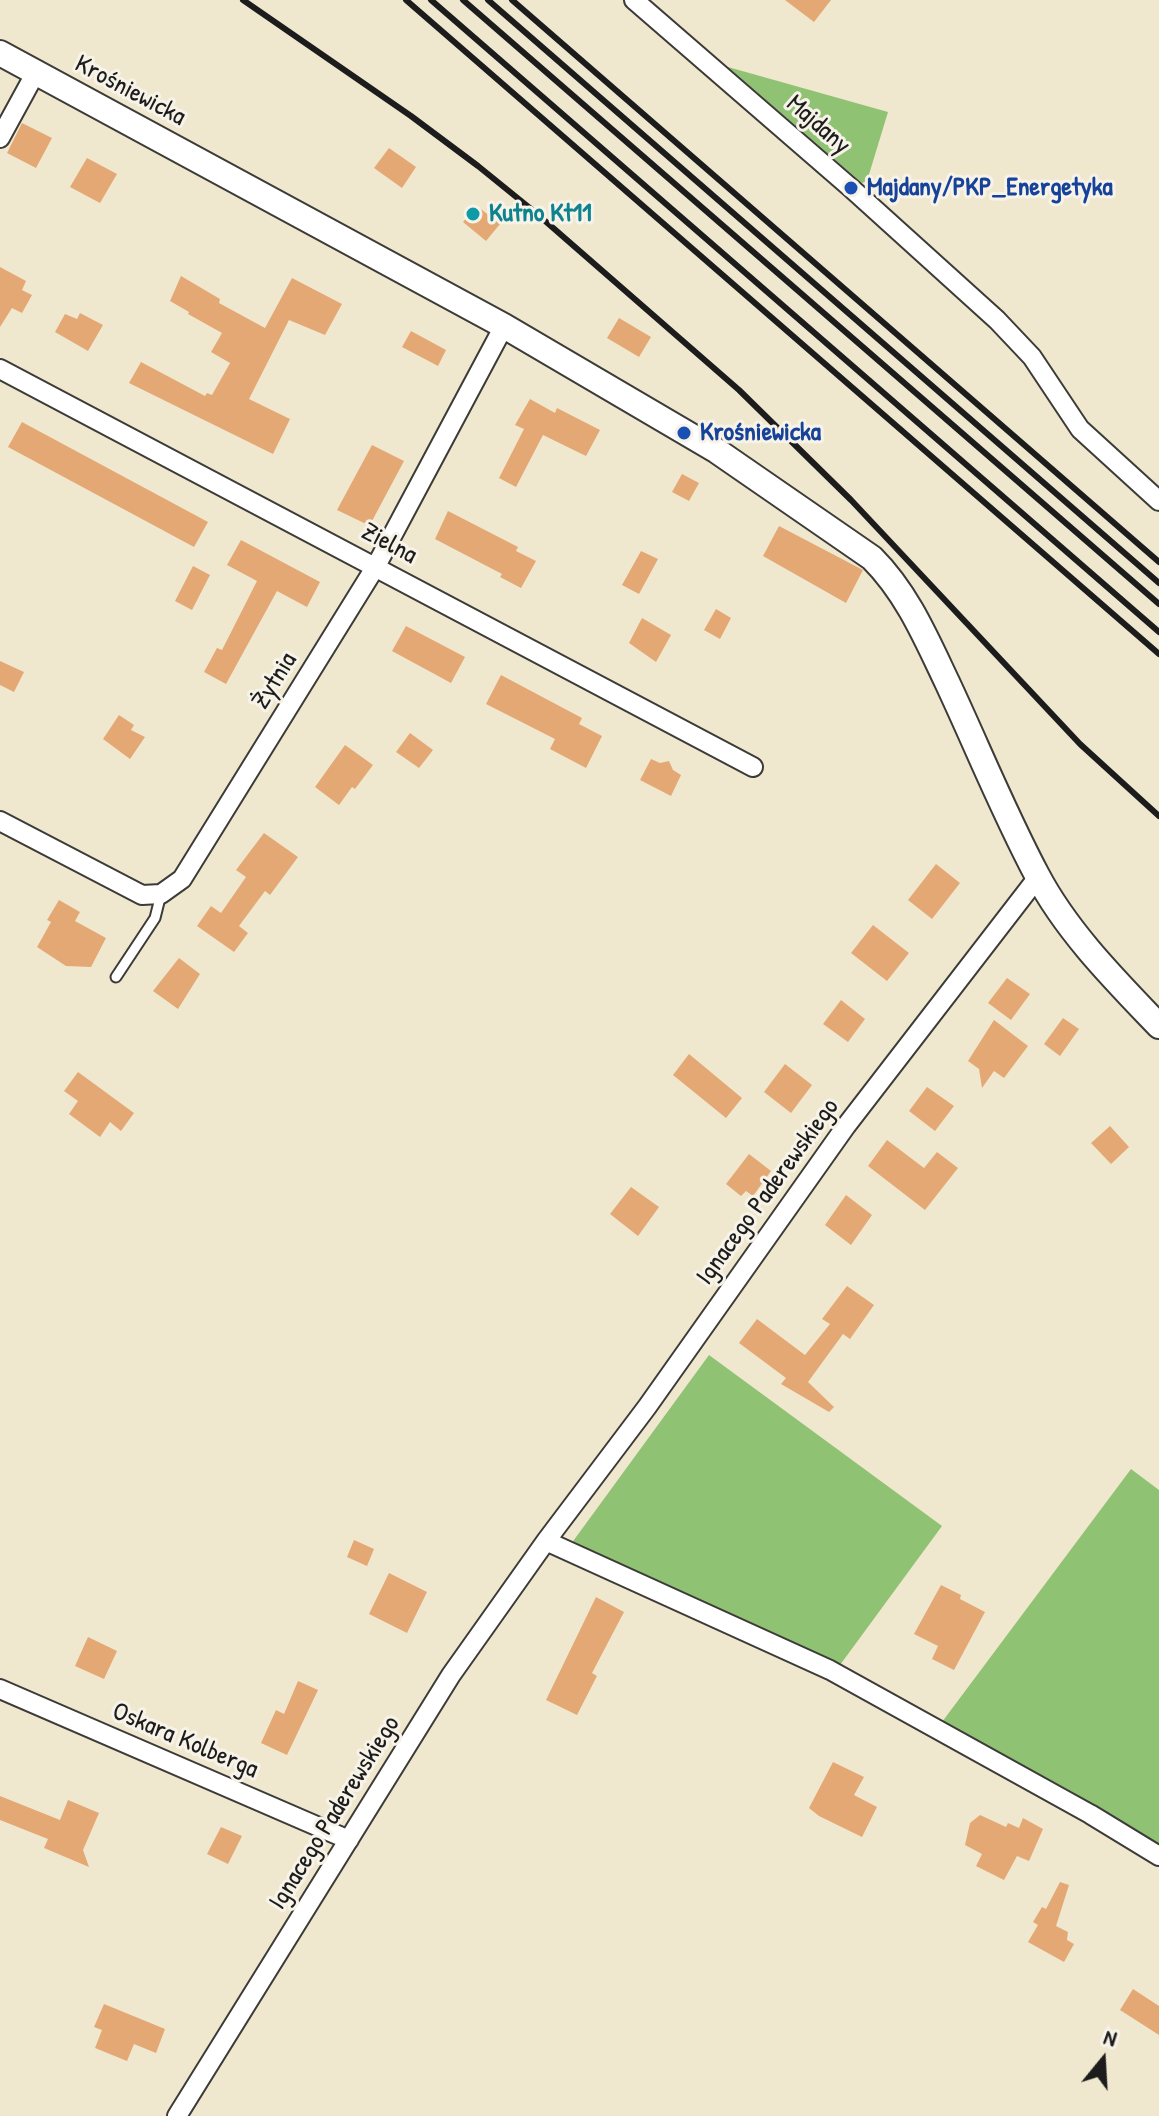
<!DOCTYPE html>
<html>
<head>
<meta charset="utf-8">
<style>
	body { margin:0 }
	#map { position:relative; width:1159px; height:2116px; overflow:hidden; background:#efe8cf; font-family:"Patrick Hand",sans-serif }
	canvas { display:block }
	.north { position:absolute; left:1063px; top:2020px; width:80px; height:80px; -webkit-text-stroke:6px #f7f3e8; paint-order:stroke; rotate:18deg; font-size:22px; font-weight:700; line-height:32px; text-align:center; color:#1c1c1c }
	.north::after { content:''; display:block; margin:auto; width:28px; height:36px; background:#1c1c1c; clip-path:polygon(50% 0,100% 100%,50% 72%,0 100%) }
</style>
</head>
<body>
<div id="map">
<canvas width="1159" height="2116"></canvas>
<div class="north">N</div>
</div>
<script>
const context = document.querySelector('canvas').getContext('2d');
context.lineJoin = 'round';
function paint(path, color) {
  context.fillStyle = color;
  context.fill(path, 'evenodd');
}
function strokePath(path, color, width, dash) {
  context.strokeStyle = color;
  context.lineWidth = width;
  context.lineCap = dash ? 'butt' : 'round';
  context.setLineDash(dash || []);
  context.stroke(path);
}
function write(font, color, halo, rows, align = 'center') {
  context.font = font + ' "Patrick Hand",sans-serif';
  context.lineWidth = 6;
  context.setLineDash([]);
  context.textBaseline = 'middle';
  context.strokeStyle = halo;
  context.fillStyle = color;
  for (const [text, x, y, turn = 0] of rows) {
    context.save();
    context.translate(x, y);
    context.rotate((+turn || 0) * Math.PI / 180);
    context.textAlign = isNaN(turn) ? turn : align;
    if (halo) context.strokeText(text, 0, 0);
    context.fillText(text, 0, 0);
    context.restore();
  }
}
paint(new Path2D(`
	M728,67l160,45 -21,69 -5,2z
	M709,1355l233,171 -102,139 -269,-121z
	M1131,1469l28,21v357l-90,-57 -127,-68z`), '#90c273');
paint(new Path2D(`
	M785,0h46l-17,22z
	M22,123l30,15 -16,30 -29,-15z
	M389,148l27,19 -14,21 -28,-20z
	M87,158l30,16 -17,29 -30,-16z
	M477,206l23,18 -14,17 -23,-19z
	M0,267l26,14 -4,9 10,5 -10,18 -10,-5 -12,19z
	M181,276l39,23 -1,4 46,25 27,-50 50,26 -17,31 -36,-15 -40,79 41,20 -17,35 -144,-71 12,-21 64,34 2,-3 5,2 18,-32 -19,-11 11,-19 -34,-19 1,-2 -19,-11z
	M80,313l23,12 -15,26 -33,-19 10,-18 12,5z
	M619,318l32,19 -12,20 -32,-19z
	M411,331l35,19 -8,16 -36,-19z
	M530,399l25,14 2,-5 43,22 -14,26 -43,-21 -27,52 -17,-9 25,-49 -9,-4z
	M22,422l186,100 -14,25 -186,-100z
	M372,445l32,16 -32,60 -8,2 -27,-13z
	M682,474l17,9 -10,18 -17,-9z
	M448,511l70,36 -2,4 20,10 -15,27 -21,-11 2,-3 -67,-35z
	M779,526l84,44 -17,33 -83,-47z
	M241,540l79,42 -13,25 -30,-16 -51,93 -22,-12 13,-24 5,2 35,-69 -30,-16z
	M641,551l17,8 -19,35 -17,-9z
	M193,566l17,9 -18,35 -17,-9z
	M716,609l15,9 -11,21 -16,-9z
	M642,618l29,17 -15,27 -27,-19z
	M406,626l59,31 -14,26 -59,-32z
	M0,661l24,11 -10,20 -14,-7z
	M501,675l81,43 -3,6 23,12 -16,32 -36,-19 5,-10 -69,-35z
	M119,715l15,10 -3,5 14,7 -15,22 -27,-20z
	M410,733l23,17 -14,18 -23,-16z
	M345,745l28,20 -18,24 -3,-2 -13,18 -24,-18z
	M651,759l9,4 9,-2 4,9 8,5 -10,21 -31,-16z
	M264,833l34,24 -28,38 -5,-4 -26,35 9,7 -14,19 -37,-26 14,-20 10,7 25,-36 -10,-7z
	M936,864l24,19 -28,36 -24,-19z
	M59,900l21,12 -5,9 31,17 -15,29 -25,-1 -29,-19 14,-25 -4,-2z
	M873,925l36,28 -22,28 -36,-28z
	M179,958l21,16 -22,35 -25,-18z
	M1007,978l23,16 -19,26 -23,-17z
	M841,1000l24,19 -17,23 -25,-18z
	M1063,1018l16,11 -19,27 -16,-12z
	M994,1020l34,26 -24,32 -10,-7 -12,17 -3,-19 -11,-8z
	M689,1054l53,44 -16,20 -53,-43z
	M785,1064l27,21 -21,28 -27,-21z
	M78,1072l56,41 -13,18 -11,-9 -10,15 -31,-23 9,-13 -14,-10z
	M927,1087l27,19 -19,25 -26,-20z
	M1110,1126l19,21 -18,17 -20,-21z
	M887,1140l37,28 13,-16 21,16 -33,42 -57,-44z
	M749,1154l22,17 -18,25 -7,-5 -5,5 -15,-12z
	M631,1187l28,20 -21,29 -28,-22z
	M846,1195l26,20 -21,30 -26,-20z
	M847,1286l27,19 -24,34 -7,-5 -35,48 26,25 -5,5 -48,-28 5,-6 -47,-35 18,-24 48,36 25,-31 -8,-5z
	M354,1540l20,9 -7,17 -20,-9z
	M389,1573l38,19 -20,41 -38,-19z
	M941,1585l20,10 -1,4 25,13 -31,58 -22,-11 6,-13 -24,-12z
	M596,1597l28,15 -32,61 5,3 -20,39 -31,-15z
	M88,1637l29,14 -13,28 -29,-13z
	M298,1681l20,9 -31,65 -26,-12 15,-33 8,4z
	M833,1762l31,15 -10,18 23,12 -15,30 -43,-21 -10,-8z
	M0,1796l60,24 8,-20 31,13 -16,37 6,17 -45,-19 4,-9 -48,-19z
	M980,1815l26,12 2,-4 11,5 4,-10 20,11 -14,32 -12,-5 -13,24 -28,-14 6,-12 -17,-9 5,-22z
	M221,1827l21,9 -14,28 -21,-10z
	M1060,1882l9,3 -13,41 12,6 -1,8 7,4 -10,18 -36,-20 10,-17 -5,-3 9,-15 4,2z
	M1133,1989l26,17v29l-39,-25z
	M104,2004l61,25 -9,24 -22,-9 -7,17 -32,-13 7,-18 -8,-3z`), '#e4a875');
const service = new Path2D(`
	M116,977l39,-59 6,-24`);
const minor = new Path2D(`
	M634,0l217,188 146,132 35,37 48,72 79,72
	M0,138l36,-66
	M0,369l753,398
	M0,821l142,74 19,-1 21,-15 194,-313 128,-240
	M546,1541l284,129 260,144 69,42
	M0,1689l349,151
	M177,2116l274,-441 95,-134 101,-134 199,-281 192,-249`);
const tertiary = new Path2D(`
	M0,53l504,273 213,125 155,107c35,35 54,80 75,124 30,64 57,131 90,193 30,57 78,105 122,151`);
strokePath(service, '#3c3b37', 13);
strokePath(minor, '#3c3b37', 22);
strokePath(tertiary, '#3c3b37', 28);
strokePath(service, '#fff', 9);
strokePath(minor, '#fff', 18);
strokePath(tertiary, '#fff', 24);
strokePath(new Path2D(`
	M243,0l168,116 67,50 58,47 203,177 112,110 229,244 79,72
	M406,0l753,654
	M431,0l728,632
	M463,0l696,604
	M488,0l671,583
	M512,0l647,562`), '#1c1c1c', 6);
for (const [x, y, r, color] of [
	[851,188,8,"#1a4fb4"],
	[473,214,8,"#0f9aa8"],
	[684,433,8,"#1a4fb4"]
]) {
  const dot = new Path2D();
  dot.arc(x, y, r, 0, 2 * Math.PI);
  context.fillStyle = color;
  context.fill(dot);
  strokePath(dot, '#f7f3e8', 3);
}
write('26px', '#1c1c1c', '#f7f3e8', [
	["Krośniewicka",130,91,28],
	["Majdany",818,125,41],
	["Zielna",389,544,28],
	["Żytnia",275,681,-58],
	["Ignacego Paderewskiego",768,1192,-54],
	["Oskara Kolberga",185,1741,23],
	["Ignacego Paderewskiego",335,1813,-58]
]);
write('bold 26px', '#164399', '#f7f3e8', [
	["Majdany/PKP_Energetyka",867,188],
	["Krośniewicka",700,433]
], 'left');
write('bold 26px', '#0d838f', '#f7f3e8', [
	["Kutno Kt11",489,214]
], 'left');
</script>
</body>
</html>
